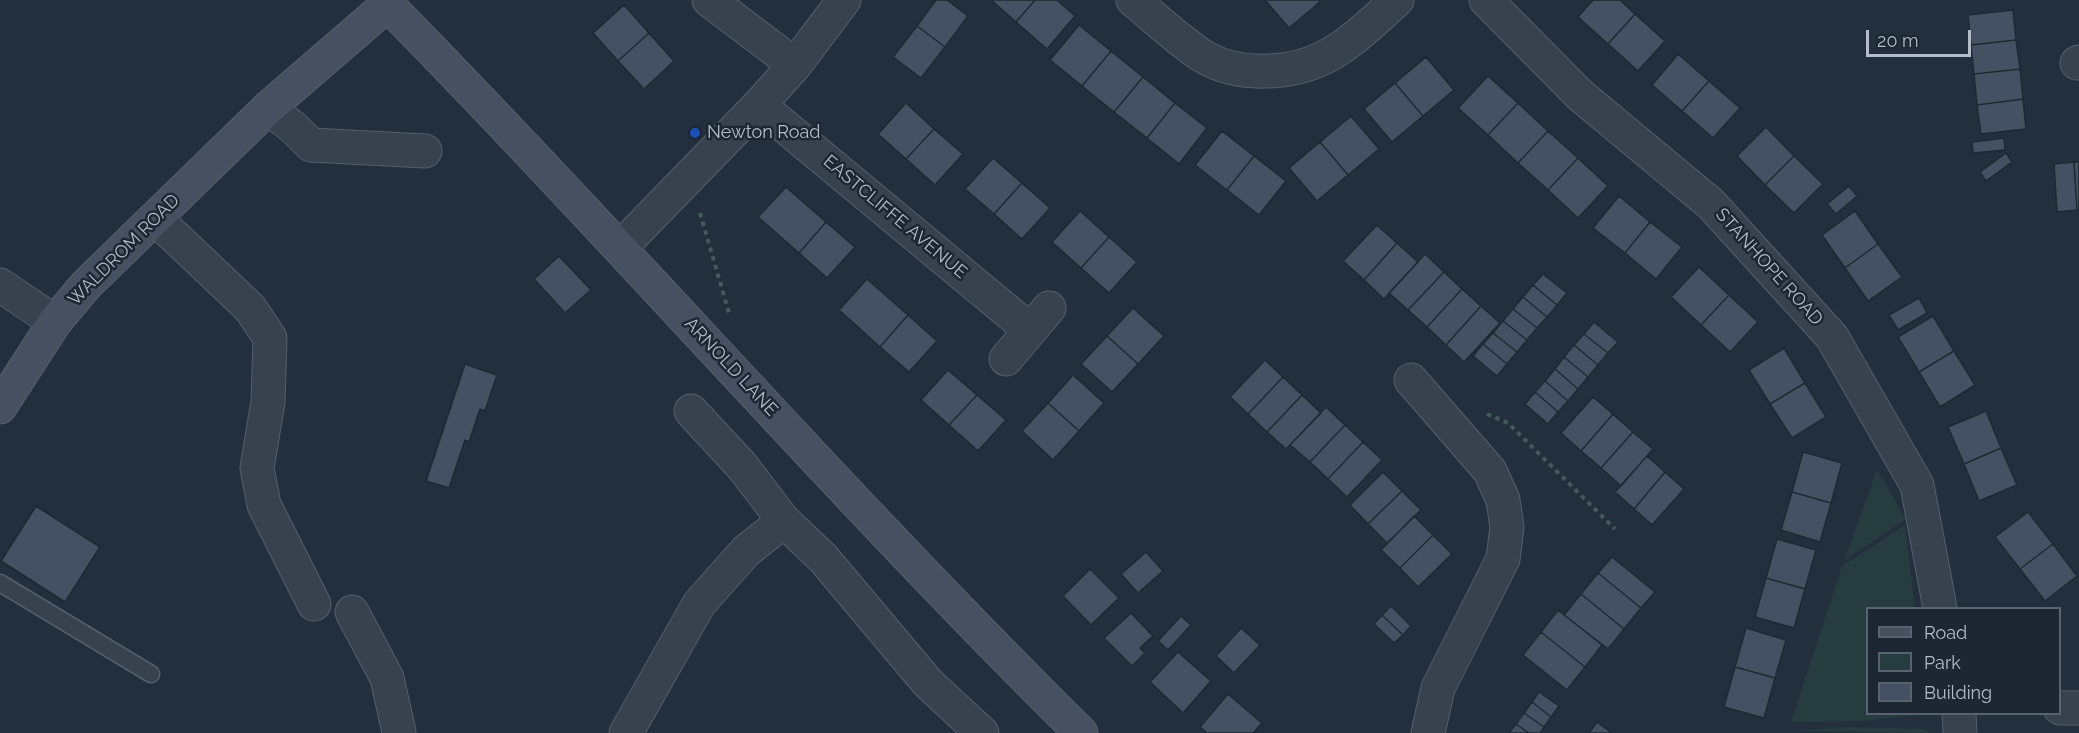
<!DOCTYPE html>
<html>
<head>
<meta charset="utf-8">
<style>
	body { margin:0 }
	#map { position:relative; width:2079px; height:733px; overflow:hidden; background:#242f3e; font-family:Raleway,sans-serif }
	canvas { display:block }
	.legend { position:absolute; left:1866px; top:607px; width:195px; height:108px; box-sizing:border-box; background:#1d2633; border:2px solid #59626f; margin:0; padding:8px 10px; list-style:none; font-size:18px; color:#b4bcc9 }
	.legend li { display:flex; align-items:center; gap:12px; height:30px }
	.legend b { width:30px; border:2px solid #59626f }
	.scale { position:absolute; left:1866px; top:30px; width:105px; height:27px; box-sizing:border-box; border:3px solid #b4bcc9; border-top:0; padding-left:8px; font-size:18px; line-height:21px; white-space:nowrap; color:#b4bcc9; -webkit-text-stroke:4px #1d2633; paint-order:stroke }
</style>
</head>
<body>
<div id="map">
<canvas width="2079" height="733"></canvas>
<ul class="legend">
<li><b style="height:8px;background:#465061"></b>Road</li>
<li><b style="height:16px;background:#263c3f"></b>Park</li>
<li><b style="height:16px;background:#455162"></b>Building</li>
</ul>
<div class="scale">20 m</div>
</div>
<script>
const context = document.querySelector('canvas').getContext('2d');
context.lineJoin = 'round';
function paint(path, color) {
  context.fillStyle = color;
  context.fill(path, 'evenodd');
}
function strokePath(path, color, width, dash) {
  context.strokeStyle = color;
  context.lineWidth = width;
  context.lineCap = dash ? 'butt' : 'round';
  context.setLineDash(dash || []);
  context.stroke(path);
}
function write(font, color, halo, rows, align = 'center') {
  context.font = font + ' Raleway,sans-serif';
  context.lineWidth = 5;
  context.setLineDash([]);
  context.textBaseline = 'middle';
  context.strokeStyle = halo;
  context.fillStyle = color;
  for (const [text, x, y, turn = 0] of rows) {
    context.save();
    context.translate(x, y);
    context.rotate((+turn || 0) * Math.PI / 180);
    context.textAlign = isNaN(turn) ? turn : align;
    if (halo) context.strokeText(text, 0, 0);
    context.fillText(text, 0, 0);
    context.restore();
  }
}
paint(new Path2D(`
	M1877,470l29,49 -62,42z
	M1905,525l10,83h-47v106h59l-64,7 -72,1 51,-156z
	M1849,727l76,2 3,4 -136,-2z`), '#263c3f');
const building = new Path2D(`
	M936,0h11l21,16 -23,31 -28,-21z
	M991,0h44l-19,22z
	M1035,0h22l18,16 -28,33 -31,-27z
	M1265,0h53l2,2 -31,26z
	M1593,0h27l15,14 -27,30 -30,-27z
	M624,5l25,28 -31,28 -25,-28z
	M2013,10l3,30 -45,5 -3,-30z
	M1635,14l30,27 -27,30 -30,-27z
	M1079,25l32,26 -29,35 -32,-26z
	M917,26l28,21 -24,31 -28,-21z
	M649,33l25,28 -30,28 -26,-28z
	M2016,40l4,29 -46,5 -3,-29z
	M1111,51l32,26 -29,35 -32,-26z
	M1678,54l31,27 -27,30 -30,-26z
	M1426,57l28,33 -31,26 -28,-33z
	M2020,69l3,30 -46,6 -3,-31z
	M1488,76l30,27 -30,32 -30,-27z
	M1143,77l32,26 -28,35 -33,-26z
	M1709,81l31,27 -27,30 -31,-27z
	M1395,83l28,33 -31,26 -28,-33z
	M2023,99l3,30 -45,5 -4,-29z
	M906,103l28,26 -28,30 -28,-25z
	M1175,103l32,25 -28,36 -32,-26z
	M1518,103l30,28 -30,32 -30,-28z
	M1351,116l28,33 -31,26 -28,-33z
	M1766,127l28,29 -29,29 -28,-29z
	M934,129l29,25 -28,31 -29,-26z
	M1222,131l32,25 -27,34 -32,-25z
	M1548,131l30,27 -30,32 -30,-27z
	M2004,138l1,12 -32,3 -1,-11z
	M1320,142l28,33 -31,26 -28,-33z
	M2006,153l6,9 -26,19 -6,-9z
	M1254,156l32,25 -27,34 -32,-25z
	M1794,156l29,28 -29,29 -29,-28z
	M993,158l29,25 -28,31 -29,-25z
	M1578,158l30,28 -30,32 -30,-28z
	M2074,162h5v48h-2z
	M2074,162l3,48 -20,2 -3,-48z
	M1022,183l28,25 -28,31 -28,-25z
	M1849,186l8,10 -21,18 -9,-10z
	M786,187l40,35 -27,31 -41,-36z
	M1619,196l31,26 -25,31 -32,-25z
	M1080,211l29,26 -28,31 -29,-26z
	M1855,211l23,33 -33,24 -23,-33z
	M826,222l29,25 -28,31 -28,-25z
	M1650,222l32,25 -26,32 -31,-26z
	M1377,225l20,18 -33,37 -21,-19z
	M1109,237l28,25 -28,31 -28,-25z
	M1397,243l21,19 -34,37 -20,-19z
	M1878,244l24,33 -34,24 -23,-33z
	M1425,254l19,18 -36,38 -19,-17z
	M559,256l32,34 -26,23 -31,-34z
	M1699,267l30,28 -28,30 -30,-28z
	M1444,272l18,17 -35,38 -19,-17z
	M1543,274l24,19 -10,12 -24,-20z
	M867,279l41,36 -28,32 -41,-37z
	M1533,285l24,20 -10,12 -24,-20z
	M1462,289l19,17 -35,39 -19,-18z
	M1729,295l29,27 -28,30 -29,-27z
	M1523,297l24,20 -10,11 -24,-19z
	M1919,298l8,15 -29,17 -9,-15z
	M1481,306l19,17 -36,39 -18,-17z
	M1133,308l31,28 -26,28 -31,-28z
	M1513,309l24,19 -10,12 -24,-19z
	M908,315l29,26 -28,31 -29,-25z
	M1933,316l21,35 -35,21 -21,-35z
	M1503,321l24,19 -10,12 -24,-19z
	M1594,322l24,20 -10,11 -24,-19z
	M1493,333l24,19 -10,12 -24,-20z
	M1584,334l24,19 -10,12 -24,-20z
	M1107,336l31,28 -26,28 -31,-28z
	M1483,344l24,20 -10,12 -24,-20z
	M1574,345l24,20 -10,12 -24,-20z
	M1784,348l21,35 -35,21 -21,-34z
	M1954,351l21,34 -35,22 -21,-35z
	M1564,357l24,20 -10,12 -23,-20z
	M1265,360l18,17 -35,37 -18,-17z
	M465,364l32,11 -12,36 -5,-2 -11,33 -4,-2 -16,48 -23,-7z
	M1555,369l23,20 -10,12 -23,-20z
	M948,370l29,25 -28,30 -28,-25z
	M1073,375l31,28 -25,28 -31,-28z
	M1283,377l19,18 -35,37 -19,-18z
	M1545,381l23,20 -10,11 -23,-20z
	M1805,383l21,34 -34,21 -22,-34z
	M1535,392l23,20 -10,12 -23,-20z
	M977,395l29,25 -28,31 -29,-26z
	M1302,395l19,18 -35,36 -19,-17z
	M1593,397l20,17 -32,37 -20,-18z
	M1048,403l31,28 -26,29 -31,-29z
	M1326,407l19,18 -35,37 -20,-17z
	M1986,411l15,37 -37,16 -16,-37z
	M1613,414l20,18 -32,36 -20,-17z
	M1345,425l18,17 -35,37 -18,-17z
	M1633,432l20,17 -32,37 -20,-18z
	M1363,442l19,18 -35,37 -19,-18z
	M2001,448l16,37 -38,16 -15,-37z
	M1803,452l39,11 -11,40 -39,-11z
	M1647,456l18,16 -31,37 -19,-17z
	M1383,472l19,19 -34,33 -18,-19z
	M1665,472l19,17 -32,36 -18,-16z
	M1402,491l19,19 -34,33 -19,-19z
	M1792,492l39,11 -11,39 -39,-12z
	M36,506l64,41 -35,55 -64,-41z
	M2028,512l25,32 -33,25 -25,-32z
	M1414,516l19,19 -33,33 -19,-18z
	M1433,535l19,19 -34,33 -18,-19z
	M1777,539l39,11 -11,39 -39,-11z
	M2053,544l24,32 -32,25 -25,-32z
	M1146,552l17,19 -25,22 -17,-19z
	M1612,557l43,35 -14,16 -43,-35z
	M1090,569l29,29 -28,27 -28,-29z
	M1598,573l43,35 -17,21 -43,-35z
	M1766,578l39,11 -11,39 -39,-11z
	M1581,594l43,35 -16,20 -44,-34z
	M1391,606l20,20 -8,9 -21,-20z
	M1558,610l44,35 -17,22 -44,-35z
	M1131,613l22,23 -13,12 5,5 -13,13 -28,-28z
	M1382,615l21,20 -9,8 -20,-19z
	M1181,616l10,9 -23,25 -10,-9z
	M1241,628l19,17 -26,28 -18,-17z
	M1746,628l40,12 -11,38 -40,-11z
	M1541,632l44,35 -18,23 -44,-35z
	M1178,652l33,29 -28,32 -33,-31z
	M1735,667l40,11 -11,40 -40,-11z
	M1539,692l20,14 -8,11 -19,-15z
	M1228,694l34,29 -9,10h-46l-7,-6z
	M1532,702l19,15 -7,10 -20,-14z
	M1524,713l20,14 -4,6h-11l-13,-9z
	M1597,722l15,11h-23z
	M1516,724l13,9h-20z`);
paint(building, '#455162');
strokePath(building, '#1f2835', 1.5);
const lane = new Path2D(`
	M0,583l151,91`);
const street = new Path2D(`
	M709,0l86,65
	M1133,0c22,18 44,39 68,55 36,23 92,20 128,0 25,-14 47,-36 68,-55
	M1486,0l94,95 131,109 121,133 85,148 23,123
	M2077,63l2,-1
	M759,105l271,225
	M268,108l26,20 17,17 114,6
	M155,218l95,90 20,30 -2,64 -11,66 7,37 50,99
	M620,248l139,-143 36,-40 49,-65
	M0,285l55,37
	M1006,359l43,-51
	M1411,380l79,91 13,29 4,27 -4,32 -65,129 -10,45
	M691,411l51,55 42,55 39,37 105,125 54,50
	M352,612l35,66 12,54
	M2060,708h19
	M1959,714l1,19
	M626,733l73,-129 47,-53 38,-30`);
const secondary = new Path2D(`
	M383,0c237,241 458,496 698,733
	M0,407l55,-85 31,-37 182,-177 119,-103`);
strokePath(lane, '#565f6c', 19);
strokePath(street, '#565f6c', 35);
strokePath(secondary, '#565f6c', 35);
strokePath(new Path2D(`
	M700,213l29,100
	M1487,414l21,9 107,106`), '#44595c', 4, [4.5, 4.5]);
strokePath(lane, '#38414e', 16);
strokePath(street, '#38414e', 33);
strokePath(secondary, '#465061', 33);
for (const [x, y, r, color] of [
	[695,133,6,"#1a4fb4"]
]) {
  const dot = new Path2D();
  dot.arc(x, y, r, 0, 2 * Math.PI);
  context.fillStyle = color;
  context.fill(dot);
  strokePath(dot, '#1d2633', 2);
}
write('18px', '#b4bcc9', '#1d2633', [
	["Newton Road",707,133]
], 'left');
write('18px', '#b4bcc9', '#1d2633', [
	["EASTCLIFFE AVENUE",895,217,40],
	["WALDROM ROAD",124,250,-45],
	["STANHOPE ROAD",1769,267,48],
	["ARNOLD LANE",731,367,47]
]);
</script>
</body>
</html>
